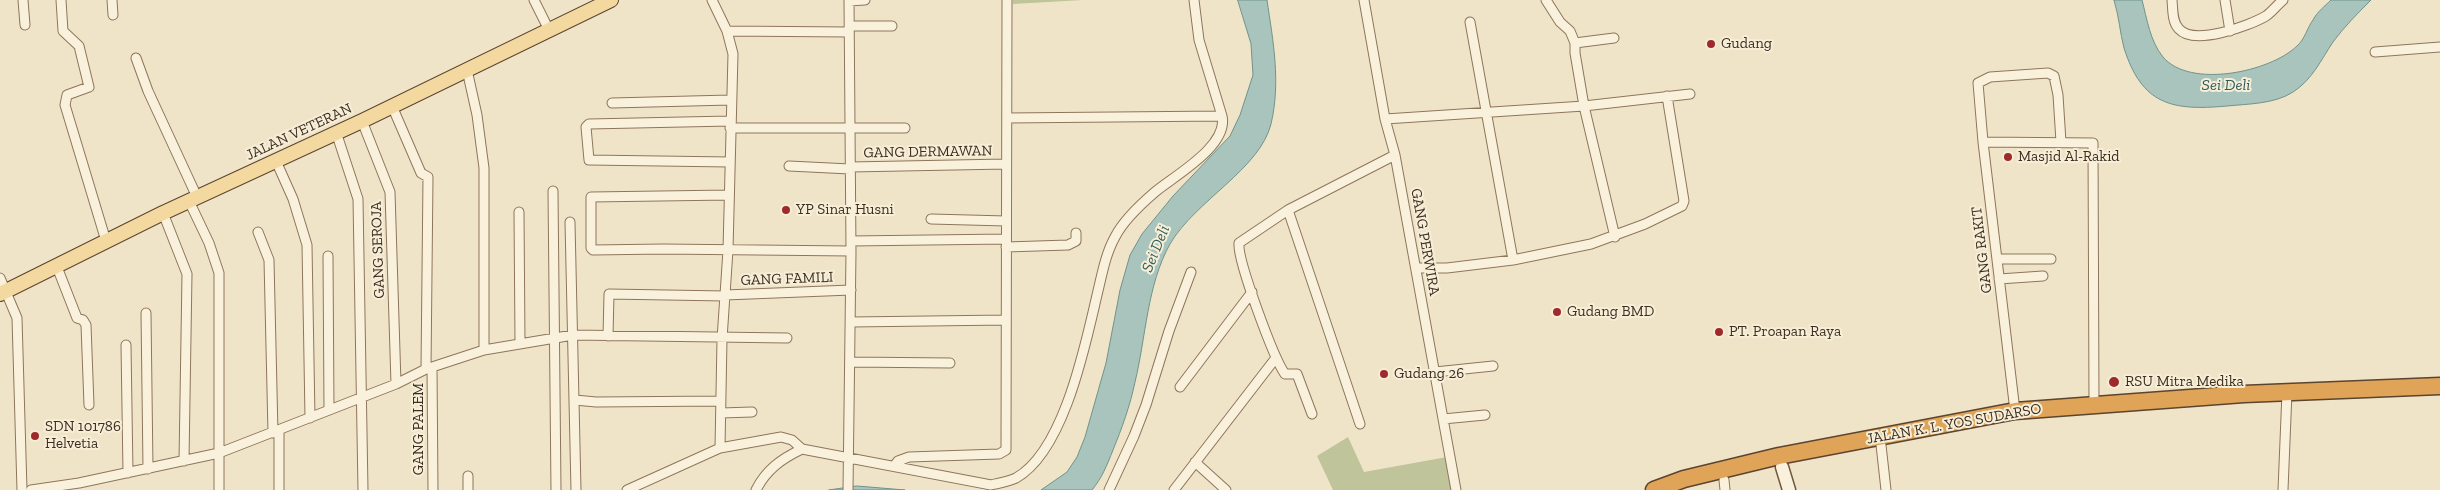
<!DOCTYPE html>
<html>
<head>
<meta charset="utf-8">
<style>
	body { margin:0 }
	canvas { display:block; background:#f0e4c8 }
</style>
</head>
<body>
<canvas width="2440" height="490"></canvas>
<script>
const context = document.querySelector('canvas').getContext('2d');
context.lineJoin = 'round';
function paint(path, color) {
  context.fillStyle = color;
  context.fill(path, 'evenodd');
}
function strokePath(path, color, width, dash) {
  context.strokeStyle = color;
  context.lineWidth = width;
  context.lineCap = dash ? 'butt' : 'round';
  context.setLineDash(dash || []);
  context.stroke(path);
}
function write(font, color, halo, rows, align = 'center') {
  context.font = font + ' "Zilla Slab",serif';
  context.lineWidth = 4;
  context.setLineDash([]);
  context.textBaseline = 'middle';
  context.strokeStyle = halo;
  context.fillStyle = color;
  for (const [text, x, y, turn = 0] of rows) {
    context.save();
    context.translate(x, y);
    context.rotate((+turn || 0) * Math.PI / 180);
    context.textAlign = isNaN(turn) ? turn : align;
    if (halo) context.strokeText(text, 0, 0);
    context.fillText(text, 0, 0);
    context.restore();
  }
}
paint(new Path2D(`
	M1013,0h70l-70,4z
	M1348,437l16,35 83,-15 6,33h-120l-16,-34z`), '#bfc49a');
const water = new Path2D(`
	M1238,0h29c6,41 14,82 4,124 -11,45 -76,77 -101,120 -23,41 -24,93 -35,138 -5,24 -13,46 -22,68 -6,15 -11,28 -21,40h-51l26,-18 10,-15 8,-20 21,-74 14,-73 10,-35 12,-21 31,-38 57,-60 10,-21 13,-40 -2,-31z
	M2114,0h28c5,19 8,41 21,57 27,32 107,15 134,-11 8,-7 10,-18 16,-26 4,-8 12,-14 18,-20h40c-13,13 -27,27 -38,42 -12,18 -21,38 -40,50 -18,12 -46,12 -66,14 -55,5 -85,-1 -103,-58 -4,-15 -5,-32 -10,-48z
	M857,486l48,4h-76z`);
paint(water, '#a9c4bc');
strokePath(water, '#6f938a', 1);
const street = new Path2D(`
	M23,0l2,25
	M61,0l2,31 16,15 10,41 -22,8 -2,10 41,136
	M112,0l1,15
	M534,0l15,30
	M712,0l15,31 6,23 -5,196 -6,89 -2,109
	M1364,0l21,119 10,36 61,335
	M1546,0l14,22 10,9 5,12
	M2172,0c1,10 0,22 7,29 15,17 70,-3 87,-13 6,-4 11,-11 17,-16
	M2225,0l5,31
	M849,1l16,-1
	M1470,22l43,238
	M849,26h43
	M727,31l122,1
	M1614,38l-39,5v10l9,53 31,131
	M2375,52l65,-5
	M136,58l12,33 49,106
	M467,70l10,45 7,53v182
	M612,103l118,-3
	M392,106l29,67 7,4 -2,192
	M1007,118l215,-2
	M1385,119l199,-13 106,-12
	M362,121l28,71 6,192
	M730,128h175
	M336,132l22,67 5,291
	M1983,142l110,1 1,261
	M276,161l17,38 14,46 3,173
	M730,162l-141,-2 -3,-33 3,-3 141,-3
	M789,166l61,3
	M850,167l156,-3
	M553,191l3,299
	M729,195l-138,2v51l2,2 70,-1 188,2
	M189,201l20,42 10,30v217
	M1288,210l72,214
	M519,212l1,131
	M163,213l24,61 -3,187
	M931,219l75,2
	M570,222l6,268
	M258,232l11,28 4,173
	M851,241l155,-2
	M1006,247l62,-2 8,-4v-8
	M328,256l1,154
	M1997,259h54
	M57,267l20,51 6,2 3,5 3,80
	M1416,268h31l66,-8 78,-16 54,-20 37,-18 2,-5 -17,-105
	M0,278l17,40 5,172
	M1999,279l44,-3
	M725,295l126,-5
	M146,313l2,156
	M851,322l155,-2
	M608,336l1,-42 116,2
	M126,345l2,128
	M851,362l99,1
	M432,367l1,123
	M1435,372l58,-6
	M1180,387l72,-95
	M575,400l21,2 125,-1
	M2015,411l-32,-269 -5,-59 12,-6 58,-4 6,3 4,19 3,47
	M721,413l31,-1
	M1312,414l-15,-40h-12c-11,-15 -48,-114 -46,-131l49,-33 107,-55
	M1443,419l42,-4
	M279,431v59
	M1881,445l5,45
	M1195,462l31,28
	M894,466l4,-5 11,-4 90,-3 7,-4 1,-450
	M468,476v14
	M1724,480l1,10
	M31,490l48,-7 140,-30 177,-69 30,-15 58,-19 89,-15 214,3
	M627,490l93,-42 61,-11 11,3 10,9
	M756,490c10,-20 25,-31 46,-41l189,36c8,-2 17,-3 25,-7 48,-27 69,-132 81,-183 5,-20 8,-40 18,-58 8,-16 26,-33 40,-45 19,-16 74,-46 67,-76l-23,-76 -5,-40
	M848,490l3,-239 -2,-251
	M1109,490l25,-54 12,-31 23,-74 22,-59
	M1174,490l101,-131
	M2283,490l4,-98`);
const secondary = new Path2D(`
	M1782,467l7,23`);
const primary = new Path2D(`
	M0,294l163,-81 199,-92 249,-121`);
const highway = new Path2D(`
	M1654,490l30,-11 95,-23 236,-45 229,-17 196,-8`);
strokePath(street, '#8d765c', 11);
strokePath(secondary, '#6f573f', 15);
strokePath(primary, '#5b4430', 16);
strokePath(highway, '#5b4430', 19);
strokePath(street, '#faf1dc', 9);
strokePath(secondary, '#faf1dc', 12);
strokePath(primary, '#f3d9a0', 14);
strokePath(highway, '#e0a458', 16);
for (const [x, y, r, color] of [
	[1711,44,5,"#9e2a2b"],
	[2008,157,5,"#9e2a2b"],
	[786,210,5,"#9e2a2b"],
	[1557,312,5,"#9e2a2b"],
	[1719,332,5,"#9e2a2b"],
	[1384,374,5,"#9e2a2b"],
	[2114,382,6,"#9e2a2b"],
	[35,436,5,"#9e2a2b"]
]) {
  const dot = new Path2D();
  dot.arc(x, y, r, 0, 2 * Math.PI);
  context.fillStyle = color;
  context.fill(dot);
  strokePath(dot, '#f7eed8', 2);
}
write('15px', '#3d2e20', '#f7eed8', [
	["Gudang",1721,44],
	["Masjid Al-Rakid",2018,157],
	["YP Sinar Husni",796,210],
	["Gudang BMD",1567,312],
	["PT. Proapan Raya",1729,332],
	["Gudang 26",1394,374],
	["RSU Mitra Medika",2125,382],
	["SDN 101786",45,427],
	["Helvetia",45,444]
], 'left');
write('15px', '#3d2e20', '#f7eed8', [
	["JALAN VETERAN",299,132,-25],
	["GANG DERMAWAN",928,152,-1],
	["GANG PERWIRA",1425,242,80],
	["GANG SEROJA",378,250,-92],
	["GANG RAKIT",1982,250,-97],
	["GANG FAMILI",787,279,-2],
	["JALAN K. L. YOS SUDARSO",1954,424,-10],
	["GANG PALEM",419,429,-90]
]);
write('italic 16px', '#2f5d5a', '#f7eed8', [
	["Sei Deli",2226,85],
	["Sei Deli",1156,249,-68]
]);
</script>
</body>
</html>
